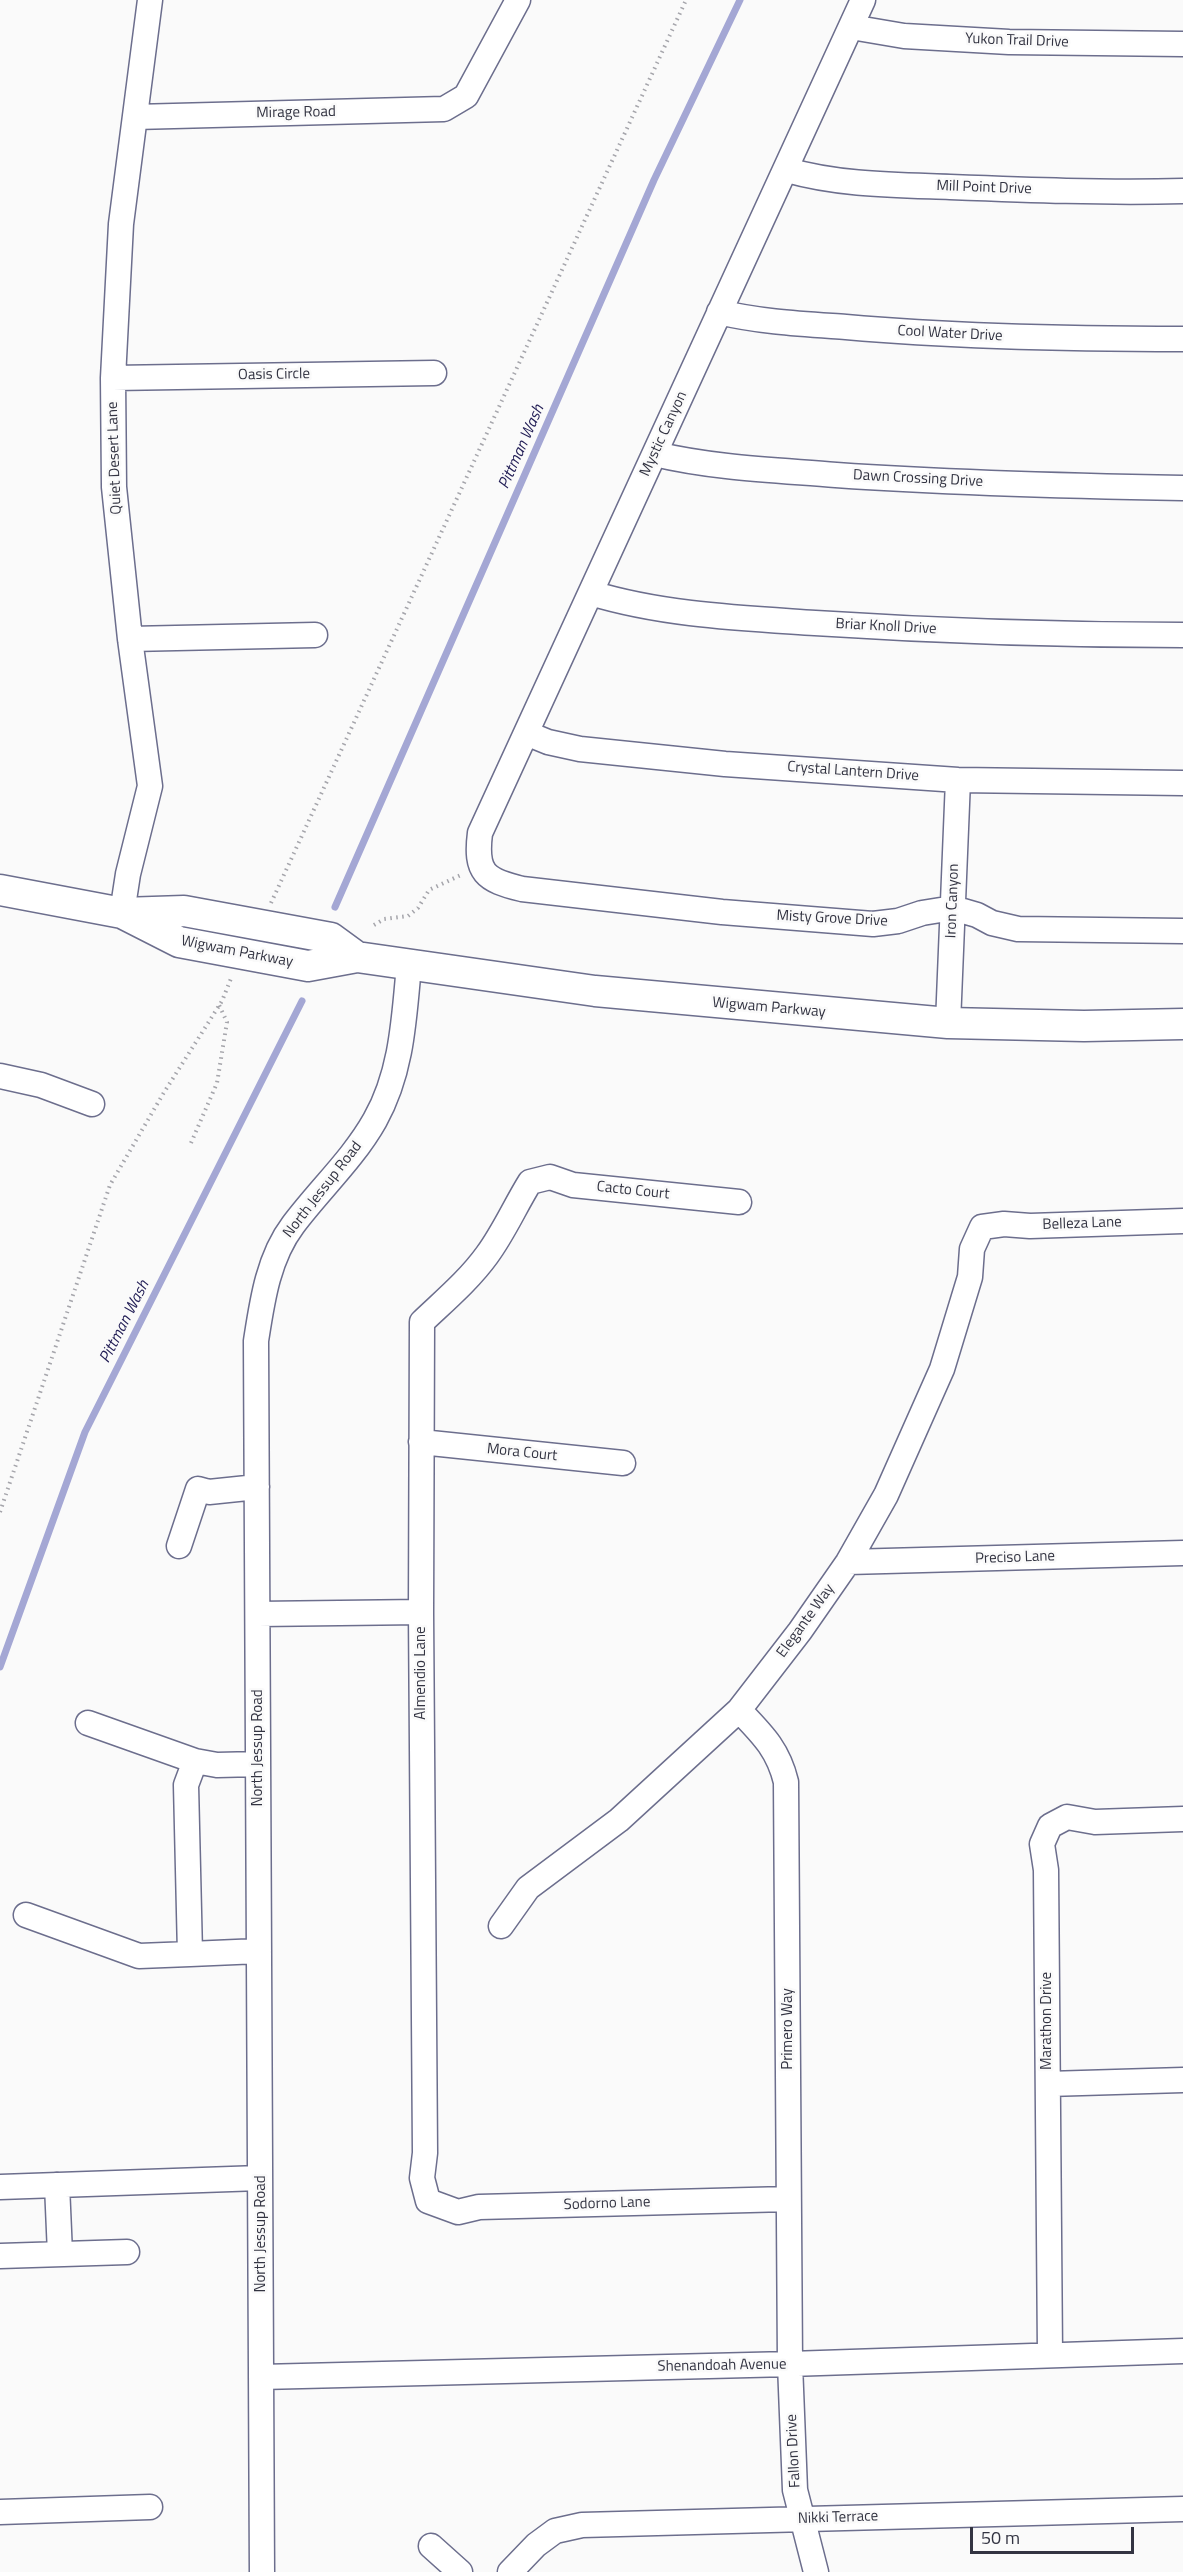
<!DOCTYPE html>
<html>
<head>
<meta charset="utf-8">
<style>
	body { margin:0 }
	#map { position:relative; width:1183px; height:2572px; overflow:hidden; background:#fafafa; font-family:"Titillium Web",sans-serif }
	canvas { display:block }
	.scale { position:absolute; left:970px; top:2527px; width:164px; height:27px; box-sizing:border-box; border:3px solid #333442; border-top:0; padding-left:8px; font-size:18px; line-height:21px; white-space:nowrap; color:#333442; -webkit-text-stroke:4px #fafafa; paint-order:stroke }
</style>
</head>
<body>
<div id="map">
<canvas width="1183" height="2572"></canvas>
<div class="scale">50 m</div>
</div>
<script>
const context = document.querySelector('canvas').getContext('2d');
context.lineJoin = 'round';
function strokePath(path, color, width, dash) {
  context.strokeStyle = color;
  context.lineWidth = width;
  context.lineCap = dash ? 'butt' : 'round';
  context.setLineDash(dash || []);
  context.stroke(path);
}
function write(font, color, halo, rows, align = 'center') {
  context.font = font + ' "Titillium Web",sans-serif';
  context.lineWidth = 5;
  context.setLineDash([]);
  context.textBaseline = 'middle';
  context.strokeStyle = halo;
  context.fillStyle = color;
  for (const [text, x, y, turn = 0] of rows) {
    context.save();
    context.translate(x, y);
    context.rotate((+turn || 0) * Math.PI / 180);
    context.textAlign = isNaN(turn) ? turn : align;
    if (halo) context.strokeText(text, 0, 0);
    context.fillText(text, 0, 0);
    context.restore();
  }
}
strokePath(new Path2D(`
	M335,907l319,-727 86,-180
	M0,1667l85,-235 217,-431`), '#a4a7d4', 7);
const minor = new Path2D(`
	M863,0l-383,833c-5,40 5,47 42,56l200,23 151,12 25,-3 24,-8 31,-5 24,7 15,8 26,6 165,2
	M851,27l53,9 105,6 174,2
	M135,117l309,-8 22,-13 52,-96
	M787,170c52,15 108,15 163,17 77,3 155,6 233,4
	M719,312c41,10 84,12 127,15 112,10 224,12 337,12
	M113,378l321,-5
	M655,454c59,14 120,16 181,21 116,8 231,11 347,13
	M591,593c72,22 150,25 224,30 123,8 245,12 368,12
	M130,639l185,-4
	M526,733l22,9 32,7 145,15 233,16 225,3
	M122,913l6,-39 22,-88 -20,-147 -16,-152 -1,-109 8,-154 29,-224
	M948,1023l10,-243
	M0,1076l41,9 51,19
	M739,1202l-166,-17 -23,-8 -20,5c-15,24 -26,50 -43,73 -18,25 -43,46 -65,67l-1,290 4,541 -3,25 6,23 30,11 21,-5 309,-8
	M421,1442l202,21
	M179,1546l19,-57 11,3 48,-5
	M848,1562l335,-9
	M258,1614l163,-2
	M739,1710c23,24 39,39 47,72l4,582 5,126 21,82
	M88,1723l107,38 22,4 41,-1
	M195,1761l-9,24 4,169 69,-3
	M26,1915l113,41 51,-2
	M501,1926l27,-38 91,-68 120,-110 61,-79 48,-69 38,-67 56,-126 28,-92 2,-28 10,-22 22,-3 26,2 153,-5
	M1048,2084l135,-4
	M57,2185l3,69
	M0,2187l260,-9
	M0,2256l127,-4
	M1050,2354l-4,-484 -4,-26 8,-18 17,-9 28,5 88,-3
	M261,2377l529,-13 393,-13
	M0,2512l150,-5
	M431,2546l29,26
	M262,2572l-6,-1231c6,-39 12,-83 37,-116 27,-36 60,-66 82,-105 27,-48 29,-101 34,-155
	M510,2572l26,-27 19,-14 27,-6 601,-16`);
const major = new Path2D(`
	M0,890l122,23 62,-2 147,27 26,19
	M122,913l57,29 129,24 49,-9 238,34 353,32 136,3 99,-2`);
strokePath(minor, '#6c6e8d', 27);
strokePath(major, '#6c6e8d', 33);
strokePath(new Path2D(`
	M271,903l415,-903
	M374,925l10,-6 24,-3 10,-8 11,-18 34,-16
	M191,1143l26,-60 10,-61 -8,-17
	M0,1512l110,-327 53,-91 59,-93 10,-25`), '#a5a5ab', 4, [1.5, 4.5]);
strokePath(minor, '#fff', 24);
strokePath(major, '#fff', 30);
write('15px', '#333442', '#fafafa', [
	["Yukon Trail Drive",1017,41,2],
	["Mirage Road",296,113,-1],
	["Mill Point Drive",984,188,2],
	["Cool Water Drive",950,334,3],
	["Oasis Circle",274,375,-1],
	["Mystic Canyon",664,434,-65],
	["Quiet Desert Lane",115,458,-92],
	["Dawn Crossing Drive",918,479,3],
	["Briar Knoll Drive",886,627,3],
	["Crystal Lantern Drive",853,772,4],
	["Iron Canyon",953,901,-88],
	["Misty Grove Drive",832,919,3],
	["Wigwam Parkway",237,952,11],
	["Wigwam Parkway",769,1008,5],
	["North Jessup Road",323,1190,-52],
	["Cacto Court",633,1191,6],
	["Belleza Lane",1082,1224,-2],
	["Mora Court",522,1453,6],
	["Preciso Lane",1015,1558,-2],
	["Elegante Way",806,1621,-54],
	["Almendio Lane",421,1673,-90],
	["North Jessup Road",258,1748,-90],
	["Marathon Drive",1047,2021,-90],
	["Primero Way",788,2029,-90],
	["Sodorno Lane",607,2204,-2],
	["North Jessup Road",261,2234,-90],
	["Shenandoah Avenue",722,2366,-1],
	["Fallon Drive",794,2451,-93],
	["Nikki Terrace",838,2518,-2]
]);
write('italic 16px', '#242057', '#fafafa', [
	["Pittman Wash",522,447,-66],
	["Pittman Wash",125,1322,-63]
]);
</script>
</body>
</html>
